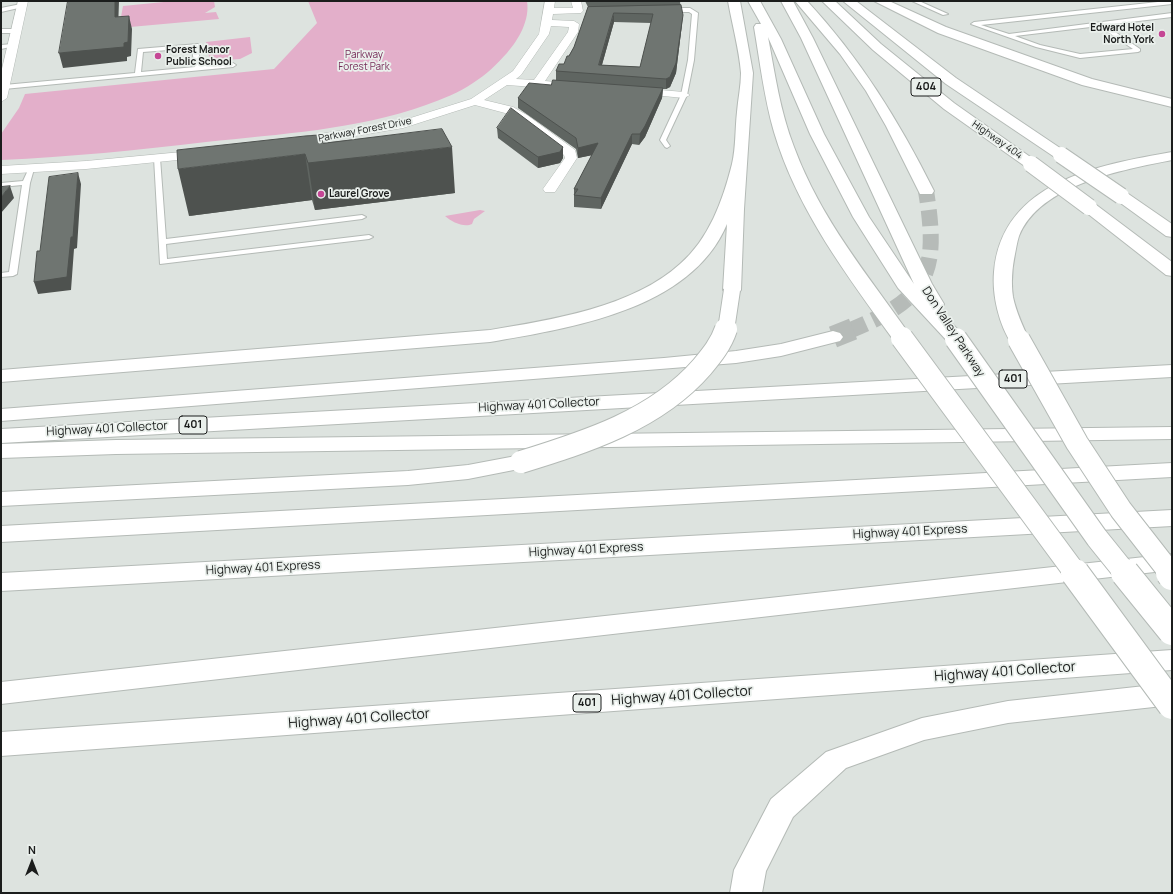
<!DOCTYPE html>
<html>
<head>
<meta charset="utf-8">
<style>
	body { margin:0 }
	#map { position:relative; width:1173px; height:894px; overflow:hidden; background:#dde3df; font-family:Manrope,sans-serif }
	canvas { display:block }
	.frame { position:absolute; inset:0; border:2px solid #1b1d1c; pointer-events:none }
	.north { position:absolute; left:12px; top:842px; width:40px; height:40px; -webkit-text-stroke:3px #eaf0ec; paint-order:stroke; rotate:0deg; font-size:11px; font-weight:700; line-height:16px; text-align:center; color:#1b1d1c }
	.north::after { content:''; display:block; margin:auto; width:14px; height:18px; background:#1b1d1c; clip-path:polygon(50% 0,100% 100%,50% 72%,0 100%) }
</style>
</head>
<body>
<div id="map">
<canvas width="1173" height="894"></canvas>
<div class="frame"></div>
<div class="north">N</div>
</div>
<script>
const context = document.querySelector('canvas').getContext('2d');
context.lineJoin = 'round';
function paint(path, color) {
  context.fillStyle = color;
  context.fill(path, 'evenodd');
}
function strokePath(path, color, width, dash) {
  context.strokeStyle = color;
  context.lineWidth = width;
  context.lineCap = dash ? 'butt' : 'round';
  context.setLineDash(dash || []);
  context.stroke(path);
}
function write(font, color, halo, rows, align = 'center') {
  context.font = font + ' Manrope,sans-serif';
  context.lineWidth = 3.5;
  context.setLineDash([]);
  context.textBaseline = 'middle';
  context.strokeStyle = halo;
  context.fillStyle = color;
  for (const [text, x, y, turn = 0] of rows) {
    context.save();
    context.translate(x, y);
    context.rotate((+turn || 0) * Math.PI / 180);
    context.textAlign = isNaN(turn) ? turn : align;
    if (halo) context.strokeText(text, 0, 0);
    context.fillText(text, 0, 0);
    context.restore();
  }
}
paint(new Path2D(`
	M174,1h40l1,6 -10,6 11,-1 3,7 -100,9 4,-22z
	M308,1h219c3,19 -8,38 -20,52 -10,11 -21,22 -34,30 -14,10 -31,16 -47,22 -70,25 -146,29 -220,37 -68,8 -136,15 -205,18v-26l18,-26 6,-14 249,-25 43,-46z
	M250,37l2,16 -12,6 -30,2 -4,-19z
	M480,210l5,1 -11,8 -2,5c-8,4 -20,-2 -27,-8z`), '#e3afca');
strokePath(new Path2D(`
	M851,330c78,-32 88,-58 75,-139`), '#b6bbb8', 16, [16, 8]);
strokePath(new Path2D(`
	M833,337l20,-8`), '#b6bbb8', 22, [22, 11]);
const lane = new Path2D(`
	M912,1h7l29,13 -5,1z
	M1167,1h5v3l-191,21 28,9 163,-21v4l-67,8 35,24v2l-2,1 -58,6 -44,-11 -65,-23 3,-2zM1099,26l34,23 -53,5 -40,-9 -25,-9z
	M21,4l2,3 -22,5v-4z
	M690,8l8,5 -4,47 -7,35 -21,45 4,6 -3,2 -2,-1 -5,-7 21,-45 7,-35 4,-46 -3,-2h-20l-3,-2 3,-2z
	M1,29h15l3,2 -3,2h-15z
	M198,44l3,2 -3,4 3,16 32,-3 3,2 -3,2 -229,22 -3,-2 3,-2 131,-12 3,-24zM194,48l-2,2 3,17 -54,5 2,-20z
	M1,45l11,-1 3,2 -14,3z
	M157,156l3,2 6,81 196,-24 4,2 -4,2 -196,25 1,15 202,-24 4,2 -4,2 -209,25 -6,-106z
	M29,168l5,1 -4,14 -13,91 -4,2 -12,1v-4l8,-1 13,-87 -21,2v-4l22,-2z`);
const street = new Path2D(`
	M18,1h10l-21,97 -6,4v-29z
	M545,1h10l-1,7h19l-2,-7h10l2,10 -2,2 -28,1 -1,6 22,1 5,3 -1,8 -33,49 32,3 6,3 -6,3 -70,-5 -23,15 29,7 14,8 48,35 2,8 -22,34h-10l-2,-3 22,-31 -1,-3 -45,-34 -14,-8 -30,-8 -72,23 -108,18 -6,-4 6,-4 106,-17 70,-22 42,-28 26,-37zM551,26l18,1 -1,5 -34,48 -18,-1 5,-4 28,-41z
	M636,88l48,4 6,3 -6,3 -52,-5 -2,-2 2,-2z
	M203,150l5,1 1,3 -1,3 -122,12 -85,5v-8l85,-5z`);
const highway = new Path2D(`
	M728,1h12l13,72 -9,136 -3,81 -3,4 -6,1 -6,-1 -3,-4 4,-66c-36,86 -156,104 -237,118l-489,40v-12l489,-40c61,-10 143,-23 190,-66 29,-25 43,-64 52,-100 4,-17 3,-35 5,-52 1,-13 4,-26 4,-39 -2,-24 -9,-49 -13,-72z
	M748,1h12l21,38 43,95 45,83 45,67 -113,-246 -20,-37h12l20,37 119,246 12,20 -2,4 -4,1 25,26 3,4 -3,4 -7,2 -7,-2 -51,-55 -45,-71 -43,-83 -42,-97c7,37 12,74 26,110 27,73 74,128 118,191l-3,4 -7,2 -7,-2c-47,-65 -98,-132 -121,-210 -10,-34 -14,-70 -20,-105l2,-3h5z
	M795,1h12c53,57 92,120 127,190l-2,3h-12l-34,-68 -20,-35 -26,-37z
	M822,1h13l46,43 73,59 82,58 3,3 -3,3h-10l-82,-58 -71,-59z
	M843,1h13l100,77 110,74 2,3 -2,3h-10l-110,-74z
	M874,1h15l57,26 146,52 80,20v8l-90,-22 -144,-52z
	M1172,152v8c-49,10 -132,24 -153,76 -2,6 -3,13 -4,18 -3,14 -4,29 -2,43 3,15 10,29 16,43l-3,4 -7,2 -7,-2c-13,-19 -20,-49 -18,-72 8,-91 105,-107 178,-120z
	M1121,191l6,2 45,31v13l-6,-1 -51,-37 -2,-3 2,-3z
	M1089,202l6,2 77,58v14l-6,-1 -83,-65 -2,-3 2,-3z
	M833,331l7,2 3,4 -3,4 -59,15 -45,7 -735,58v-12l663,-51 72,-7 45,-7z
	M1172,365v12l-1171,66v-14z
	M1172,427v12l-1056,15 -115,4v-14l115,-4z
	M521,455l8,2 3,5 -3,5 -61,12 -60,6 -407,21v-14l407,-21 60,-6z
	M1172,463v14l-1171,65v-16z
	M1172,510v16l-1171,65v-18z
	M1172,554v16l-1171,134v-22z
	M1172,650v20l-1171,86v-24z
	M1172,683v22l-164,18 -84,17 -78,28 -53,49 -27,54 -4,22h-32l4,-23 37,-71 55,-47 96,-34 86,-17z`);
strokePath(lane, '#b4bab6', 2);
strokePath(street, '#b4bab6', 1);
strokePath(highway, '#b4bab6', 2);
paint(lane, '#fff');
paint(street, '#fff');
paint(highway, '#fff');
const highwayBridgeFar2 = new Path2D(`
	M1061,155l60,41
	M1031,164l58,43
	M726,330l6,-40`);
const highwayBridgeFar1 = new Path2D(`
	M902,338l174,236
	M956,339l141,199 29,36
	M1019,340l58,103 44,67 50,64
	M521,462c65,-20 135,-42 181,-95 10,-12 19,-23 24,-38`);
const highwayBridge = new Path2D(`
	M1075,573l97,132
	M1125,573l47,58
	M1170,573l2,3`);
strokePath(highwayBridgeFar2, '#b4bab6', 18, []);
strokePath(highwayBridgeFar1, '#b4bab6', 24, []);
strokePath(highwayBridge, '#b4bab6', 30, []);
strokePath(highwayBridgeFar2, '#fff', 16);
strokePath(highwayBridgeFar1, '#fff', 22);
strokePath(highwayBridge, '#fff', 28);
paint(new Path2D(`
	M585,1h95l2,23 -6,49 -6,14 -4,2h-3l-1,9 -17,39 -6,8 -7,-1 -31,65 -27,-2v-18l18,-34 -14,3 -2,-9 -58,-41v-10l33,-13 5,-5v-9l8,-7 10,-17 14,-40zM614,22l37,1 -11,44 -38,-2z
	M497,128l66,19v11l-3,5 -22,5 -40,-30z
	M323,143l132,50 -140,17 -3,-10 -123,16z`), '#5f6561');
paint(new Path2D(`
	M115,1h4l-1,29 -3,-13z
	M614,13v9l-15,53v-10z
	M683,15l-1,9 -6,49 -6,14 -4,2v-10z
	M129,16l3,13 -1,27 -4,1v4l-64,7 -4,-15 65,-10z
	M663,88l-1,10 -17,39 -6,8 1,-11z
	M632,134v10l-31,65v-11z
	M598,143v11l-20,4v-10z
	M452,147l3,46 -140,17 -7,-47z
	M563,147v11l-3,5 -22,5v-11z
	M305,154l7,46 -123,16 -11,-47z
	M78,173l3,11 -4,64 -3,1 -3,41 -33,4 -4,-12 37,-45z
	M10,186l4,12 -13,15v-16z`), '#4e524f');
const building = new Path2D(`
	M68,1h47v16l14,-1 -1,26 -4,1v4l-65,6z
	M681,5l2,10 -7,48 -6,14 -4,2 -110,-8 3,-7h5l3,-8h2l5,-9 14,-40zM614,13l39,1 -13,53 -41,-2z
	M553,80l110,8 -18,38 -5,8h-8l-31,64 -27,-3 4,-6h-4l24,-46 -20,5 -2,-10 -58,-40 11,-15 22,2z
	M511,108l52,39 -3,5 -22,5 -41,-29z
	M442,129l10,18 -144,16 -3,-9 -127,15 -1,-19 128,-14 15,-1 3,8z
	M78,173l-5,64h-2l-4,40 -33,5 3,-31h3l9,-74z
	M10,186l-9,11v-10z`);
paint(building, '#6f7571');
strokePath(building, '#4e524f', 1);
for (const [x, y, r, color] of [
	[1162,34,4,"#c54795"],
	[158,56,4,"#c54795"],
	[321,194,4,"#c54795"]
]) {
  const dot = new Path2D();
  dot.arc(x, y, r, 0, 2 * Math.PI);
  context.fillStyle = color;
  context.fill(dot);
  strokePath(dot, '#eaf0ec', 1.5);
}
write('bold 10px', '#1b1d1c', '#eaf0ec', [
	["Edward Hotel",1154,28,"right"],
	["North York",1154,40,"right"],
	["Forest Manor",166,50],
	["Public School",166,62],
	["Laurel Grove",329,194]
], 'left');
write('10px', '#782e5a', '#eaf0ec', [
	["Parkway",364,55],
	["Forest Park",364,67]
]);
write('10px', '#1b1d1c', '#eaf0ec', [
	["Parkway Forest Drive",365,130,-11],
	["Highway 404",997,140,35]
]);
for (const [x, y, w] of [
	[926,87,30],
	[1013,379,28],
	[193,425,28],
	[587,703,28]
]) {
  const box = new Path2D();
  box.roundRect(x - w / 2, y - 9, w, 18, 3);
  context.fillStyle = '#eaf0ec';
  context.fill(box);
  strokePath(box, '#1b1d1c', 1);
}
write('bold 11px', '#1b1d1c', null, [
	["404",926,87],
	["401",1013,379],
	["401",193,425],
	["401",587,703]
]);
write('12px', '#1b1d1c', '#eaf0ec', [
	["Don Valley Parkway",953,332,57],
	["Highway 401 Collector",539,405,-3],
	["Highway 401 Collector",107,429,-3],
	["Highway 401 Express",910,532,-3],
	["Highway 401 Express",586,550,-3],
	["Highway 401 Express",263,568,-3]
]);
write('14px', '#1b1d1c', '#eaf0ec', [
	["Highway 401 Collector",1005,672,-4],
	["Highway 401 Collector",682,696,-4],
	["Highway 401 Collector",359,719,-4]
]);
</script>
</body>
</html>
